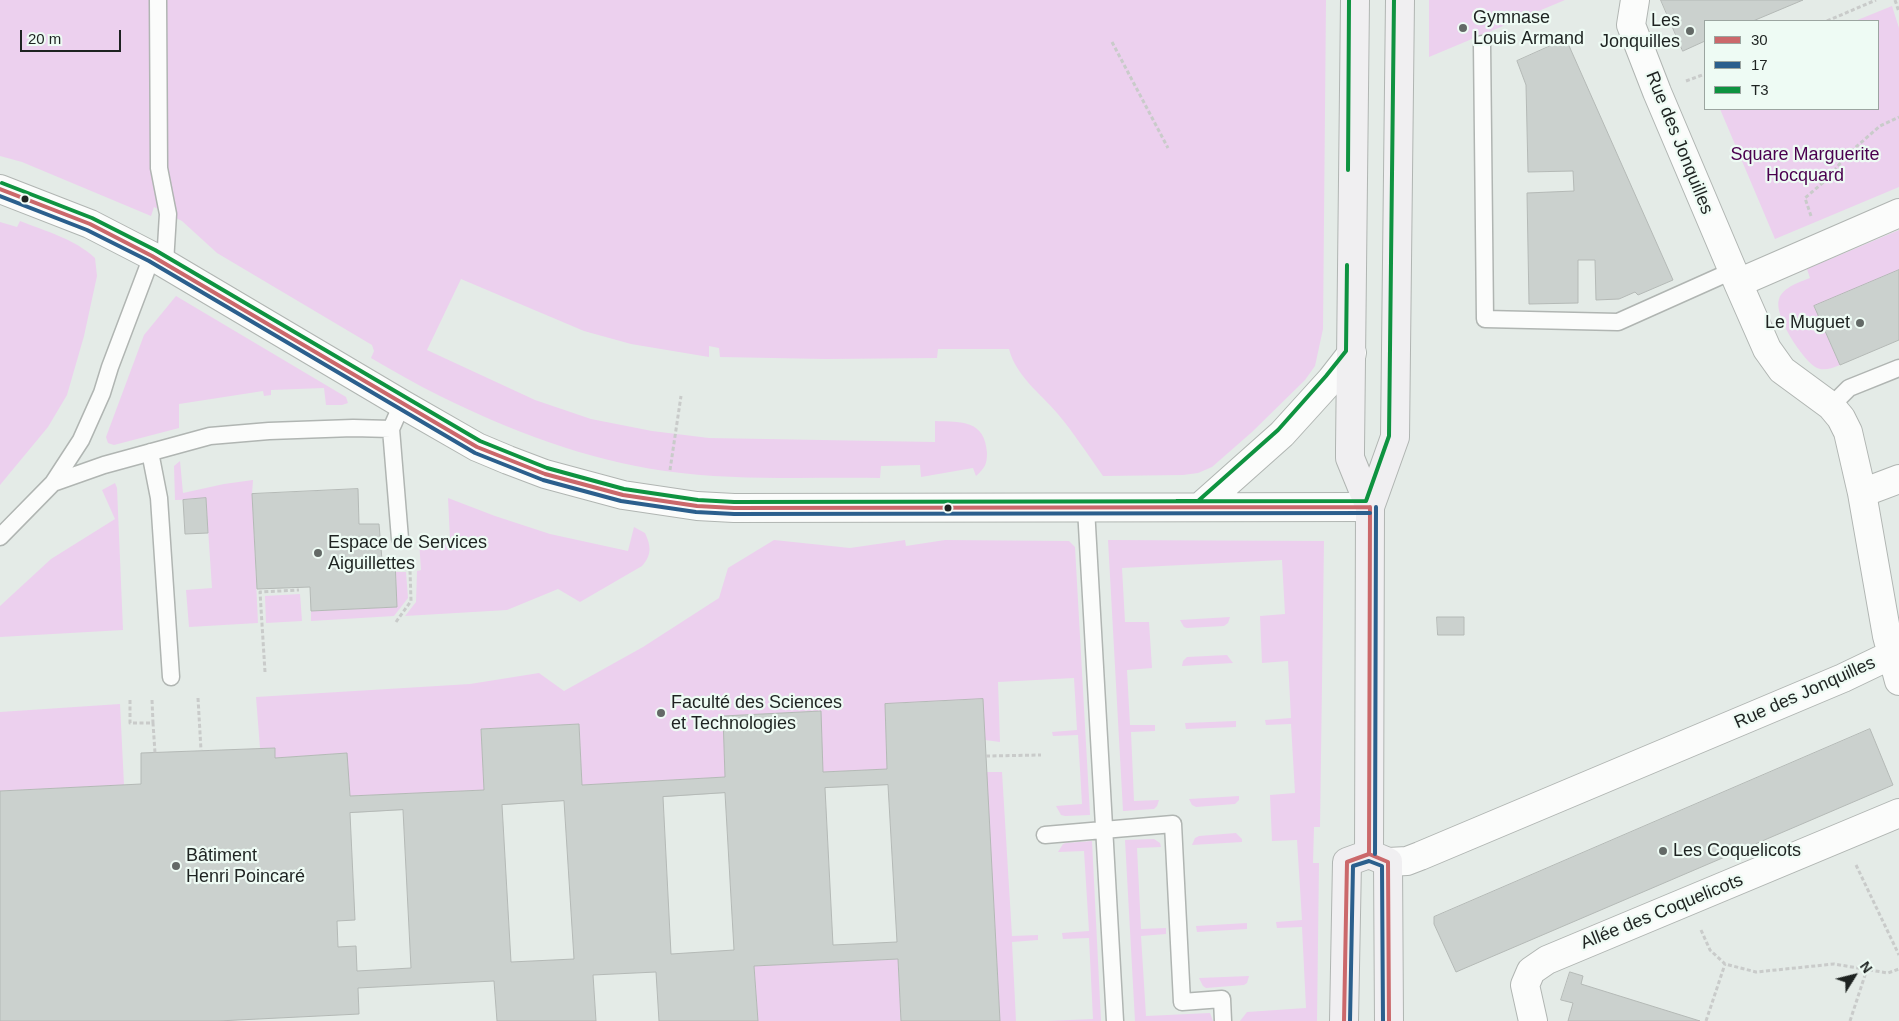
<!DOCTYPE html>
<html>
<head>
<meta charset="utf-8">
<style>
	body { margin:0 }
	#map { position:relative; width:1899px; height:1021px; overflow:hidden; background:#e4ebe7; font-family:Helvetica,sans-serif }
	canvas { display:block }
	.legend { position:absolute; left:1704px; top:20px; width:175px; height:90px; box-sizing:border-box; background:#eefbf4; border:1px solid #9ba5a0; margin:0; padding:6px 9px; list-style:none; font-size:15px; color:#1e2321 }
	.legend li { display:flex; align-items:center; gap:10px; height:25px }
	.legend b { width:25px; border:1px solid #9ba5a0 }
	.north { position:absolute; left:1829px; top:951px; width:50px; height:50px; -webkit-text-stroke:4px #eefbf4; paint-order:stroke; rotate:54deg; font-size:14px; font-weight:700; line-height:20px; text-align:center; color:#1e2321 }
	.north::after { content:''; display:block; margin:auto; width:18px; height:22px; background:#1e2321; clip-path:polygon(50% 0,100% 100%,50% 72%,0 100%) }
	.scale { position:absolute; left:20px; top:30px; width:101px; height:22px; box-sizing:border-box; border:2px solid #1e2321; border-top:0; padding-left:6px; font-size:15px; line-height:18px; white-space:nowrap; color:#1e2321; -webkit-text-stroke:4px #eefbf4; paint-order:stroke }
</style>
</head>
<body>
<div id="map">
<canvas width="1899" height="1021"></canvas>
<ul class="legend">
<li><b style="height:6px;background:#cb686b"></b>30</li>
<li><b style="height:6px;background:#2b5f8d"></b>17</li>
<li><b style="height:6px;background:#0e9340"></b>T3</li>
</ul>
<div class="north">N</div>
<div class="scale">20 m</div>
</div>
<script>
const context = document.querySelector('canvas').getContext('2d');
context.lineJoin = 'round';
function paint(path, color) {
  context.fillStyle = color;
  context.fill(path, 'evenodd');
}
function strokePath(path, color, width, dash) {
  context.strokeStyle = color;
  context.lineWidth = width;
  context.lineCap = dash ? 'butt' : 'round';
  context.setLineDash(dash || []);
  context.stroke(path);
}
function write(font, color, halo, rows, align = 'center') {
  context.font = font + ' Helvetica,sans-serif';
  context.lineWidth = 4.5;
  context.setLineDash([]);
  context.textBaseline = 'middle';
  context.strokeStyle = halo;
  context.fillStyle = color;
  for (const [text, x, y, turn = 0] of rows) {
    context.save();
    context.translate(x, y);
    context.rotate((+turn || 0) * Math.PI / 180);
    context.textAlign = isNaN(turn) ? turn : align;
    if (halo) context.strokeText(text, 0, 0);
    context.fillText(text, 0, 0);
    context.restore();
  }
}
paint(new Path2D(`
	M0,0h1326l-3,329 -8,37 -10,14 -53,52 -40,35 -14,6 -15,2 -80,1c-15,-21 -29,-43 -46,-63 -17,-20 -41,-37 -48,-64h-71l-1,9 -111,1 -106,-2 -1,-9 -10,-2v11l-78,-13 -47,-13 -123,-52 -34,71 108,50 56,19 61,12 57,7 226,4v-21c27,1 50,-1 52,32 0,11 -2,15 -11,23l-3,-8 -52,9 -1,-12 -39,1 -1,12c-71,-1 -144,3 -215,-7 -78,-11 -154,-40 -225,-75 -23,-11 -46,-25 -69,-38l3,-7 -2,-6 -155,-92 -35,-32 -28,-14 -3,9 -129,-54 -22,-6z
	M1429,0h136l-136,57z
	M1892,6l7,22v159l-124,52 -55,-130h158v-88h-23z
	M20,221c25,10 55,18 75,37l2,18 -13,60 -17,59 -19,32 -48,58v-263l17,5z
	M1899,230v40l-85,36 26,59c-7,3 -16,6 -23,3 -14,-7 -44,-53 -38,-69 4,-12 21,-17 31,-21l-3,-9z
	M176,296l170,101 2,6 -6,2h-16l-2,-17 -53,2v5l-7,1 -1,-5 -84,13v24l-65,17 -6,-2 -2,-6 38,-102z
	M180,461l3,32 41,-9 29,-4 -1,14 6,129 -69,4 -3,-37 26,-2 -6,-89 -31,1 -1,-34z
	M115,483l2,5 6,142 -123,7v-31l51,-47 64,-40 -13,-29z
	M448,498l47,18 55,18 78,17 6,-24 11,6c6,13 7,22 -3,33l-62,36 -22,-13 -51,21 -102,6 11,-14 1,-31 4,-1 -2,-29 31,-2z
	M774,540l76,8 55,-8 1,6 39,-6 124,1 6,6 15,268 -25,1 -4,-1 -5,-9 26,-2 -4,-69 -25,1 -1,-4 25,-2 -3,-52 -76,4 2,60 -15,-2 -3,-41 -97,5 2,65 -64,3 -3,-61 -97,5 2,61 -143,8 -3,-61 -98,5 3,61 -134,6 -4,-43 -71,5v-10h-15l-4,-51 214,-13 69,-11 25,18 79,-44 76,-49 9,-30z
	M1108,540l216,1 -4,286h-6l-1,36h6l-2,158h-77l7,-9 59,-4 -4,-81 -25,1 -1,-6 26,-2 -5,-80 -25,1 -2,-46 25,-2 -4,-69 -25,1 -1,-5 26,-2 -3,-57 -26,2 -2,-47 25,-2 -3,-54 -160,8 3,54h24l3,46 -25,2 3,55h25v6l-24,1 3,69 25,-1 -2,6 -3,3 -31,2z
	M396,572h10l2,26 -14,18 -83,5v-10l86,-4z
	M300,594l2,27 -36,2 -1,-27z
	M1230,617l-2,6 -4,3 -37,2 -3,-1 -4,-7z
	M1227,655l6,8 -51,3 1,-5 4,-4z
	M120,704l4,81 -124,6v-79z
	M1236,721v6l-50,2 -1,-6z
	M986,772h16l10,164 26,-1v5l-26,2 4,79h-16z
	M1239,796v4l-4,4 -39,3 -4,-2 -3,-6z
	M1236,833l6,6v3l-50,3 3,-7 4,-2z
	M1154,839l6,4 1,4 -24,1 4,81 25,-1v6l-25,2 5,80 64,-3 3,8h-78l-10,-181z
	M1092,841l9,180h-54l46,-2 -4,-81 -26,1 -1,-6 27,-2 -5,-80 -26,1 5,-8 3,-1z
	M1247,923v6l-50,3 -1,-6z
	M898,959l3,62h-143l-4,-55z
	M1249,976l-2,7 -3,2 -38,3 -3,-2 -4,-8z`), '#ecd0ee');
const building = new Path2D(`
	M1661,0h142l-50,21h-48v20l-22,10z
	M1566,39l107,241 -35,15 -3,-3 -16,7 -23,1 -1,-40h-17v43l-49,1 -2,-111 47,-2 -1,-20 -45,1 -2,-87 -9,-24z
	M1899,270v70l-59,25 -26,-59z
	M358,489l1,35h20l3,36h13l2,47 -86,4 -1,-24 -53,2 -5,-95z
	M206,498l2,35 -23,1 -2,-34z
	M1437,617h27v18h-26z
	M983,699l17,322h-99l-3,-62 -144,7 4,55h-99l-3,-49 -63,3 3,46h-99l-3,-40 -136,7 1,26 -141,7h-218v-230l141,-7v-31l134,-5v10l72,-5 3,43 134,-6 -3,-61 98,-5 3,61 143,-8 -2,-61 98,-5 2,61 64,-3 -2,-65zM888,785l9,157 -64,3 -8,-157zM725,793l9,157 -63,4 -8,-157zM564,801l10,158 -63,3 -9,-157zM403,810l8,158 -54,3 -1,-25 -18,1 -1,-26 18,-1 -5,-107z
	M1870,729l23,56 -437,187 -22,-48v-7z
	M1570,972l13,4 -2,8 119,37h-132l5,-18 -12,-3z`);
paint(building, '#cbd1ce');
strokePath(building, '#b4b9b6', 1);
const service = new Path2D(`
	M158,0l1,168 9,46 -3,49
	M1482,44l3,275 133,3 114,-51
	M1831,406l18,-18 50,-20
	M150,452l9,46 12,179
	M53,483l51,-18 106,-29 59,-5 84,-3 38,1
	M1086,508l29,513
	M0,537l53,-54 28,-43 21,-47 8,-26 42,-111
	M400,539l-9,-110 11,-25
	M1045,835l128,-11 9,178 40,-3 1,22`);
const minor = new Path2D(`
	M1635,0l-4,25 26,67 81,191 161,-70
	M0,189l90,35 62,32 250,148 75,43 31,13 37,14 78,21 74,11 37,2 636,-1
	M1738,283l29,66 15,21 49,36 10,12 7,14 14,61 25,143 12,45
	M1862,493l37,-14
	M1200,507l82,-73 49,-54 21,-27
	M1388,862l19,-1 13,-5 423,-178 48,-23
	M1533,1021l-8,-36 6,-14 16,-11 352,-147`);
const secondary = new Path2D(`
	M1355,0l-5,449v9l20,49
	M1369,854l1,-347 25,-70 5,-437
	M1344,1021l3,-159 22,-8 19,8 1,159`);
strokePath(service, '#b0b5b2', 19);
strokePath(minor, '#b0b5b2', 30);
strokePath(secondary, '#b0b5b2', 30);
strokePath(new Path2D(`
	M1895,0l4,12
	M1827,21l49,-21
	M1112,42l56,106
	M1686,81l19,-7
	M1811,216l-6,-18 21,-18 23,-27 31,-27 19,-9
	M670,470l11,-74
	M396,622l15,-21 -1,-31 -3,-8
	M265,672l-5,-80 39,-2
	M198,698l3,52
	M130,700v23h23l2,30
	M152,700l1,23
	M986,756l55,-1
	M1856,865l43,90
	M1701,930l9,20 15,14 31,8 78,-8 54,9 11,-4
	M1706,1021l19,-57
	M1850,1021l17,-52`), '#c9cbca', 3, [4, 2.5]);
strokePath(service, '#fbfcfb', 16);
strokePath(minor, '#fbfcfb', 28);
strokePath(secondary, '#f0eff1', 28);
strokePath(new Path2D(`
	M0,189l90,35 62,32 325,191 68,27 78,21 74,11 37,2 636,-1
	M1369,854l1,-347
	M1344,1021l3,-159 22,-8 19,8 1,159`), '#cb686b', 4);
strokePath(new Path2D(`
	M0,196l87,34 62,31 326,192 68,27 78,21 75,11 38,2 636,-1
	M1375,854l1,-347
	M1350,1021l3,-155 16,-5 13,5 1,155`), '#2b5f8d', 4);
strokePath(new Path2D(`
	M1348,170l1,-170
	M2,183l90,35 63,32 325,191 67,27 77,21 74,11 36,2 632,-1 23,-65 5,-436
	M1177,501h21l80,-71 48,-54 20,-25 1,-86`), '#0e9340', 4);
for (const [x, y, r, color] of [
	[1463,28,5,"#636966"],
	[1690,31,5,"#636966"],
	[25,199,4.5,"#1e2321"],
	[1860,323,5,"#636966"],
	[948,508,4.5,"#1e2321"],
	[318,553,5,"#636966"],
	[661,713,5,"#636966"],
	[1663,851,5,"#636966"],
	[176,866,5,"#636966"]
]) {
  const dot = new Path2D();
  dot.arc(x, y, r, 0, 2 * Math.PI);
  context.fillStyle = color;
  context.fill(dot);
  strokePath(dot, '#eefbf4', 2);
}
write('18px', '#1e2321', '#eefbf4', [
	["Gymnase",1473,18],
	["Louis Armand",1473,39],
	["Les",1680,21,"right"],
	["Jonquilles",1680,42,"right"],
	["Le Muguet",1850,323,"right"],
	["Espace de Services",328,543],
	["Aiguillettes",328,564],
	["Faculté des Sciences",671,703],
	["et Technologies",671,724],
	["Les Coquelicots",1673,851],
	["Bâtiment",186,856],
	["Henri Poincaré",186,877]
], 'left');
write('18px', '#1e2321', '#eefbf4', [
	["Rue des Jonquilles",1679,143,68],
	["Rue des Jonquilles",1805,693,-24],
	["Allée des Coquelicots",1662,912,-22]
]);
write('18px', '#4b014f', '#eefbf4', [
	["Square Marguerite",1805,155],
	["Hocquard",1805,176]
]);
</script>
</body>
</html>
